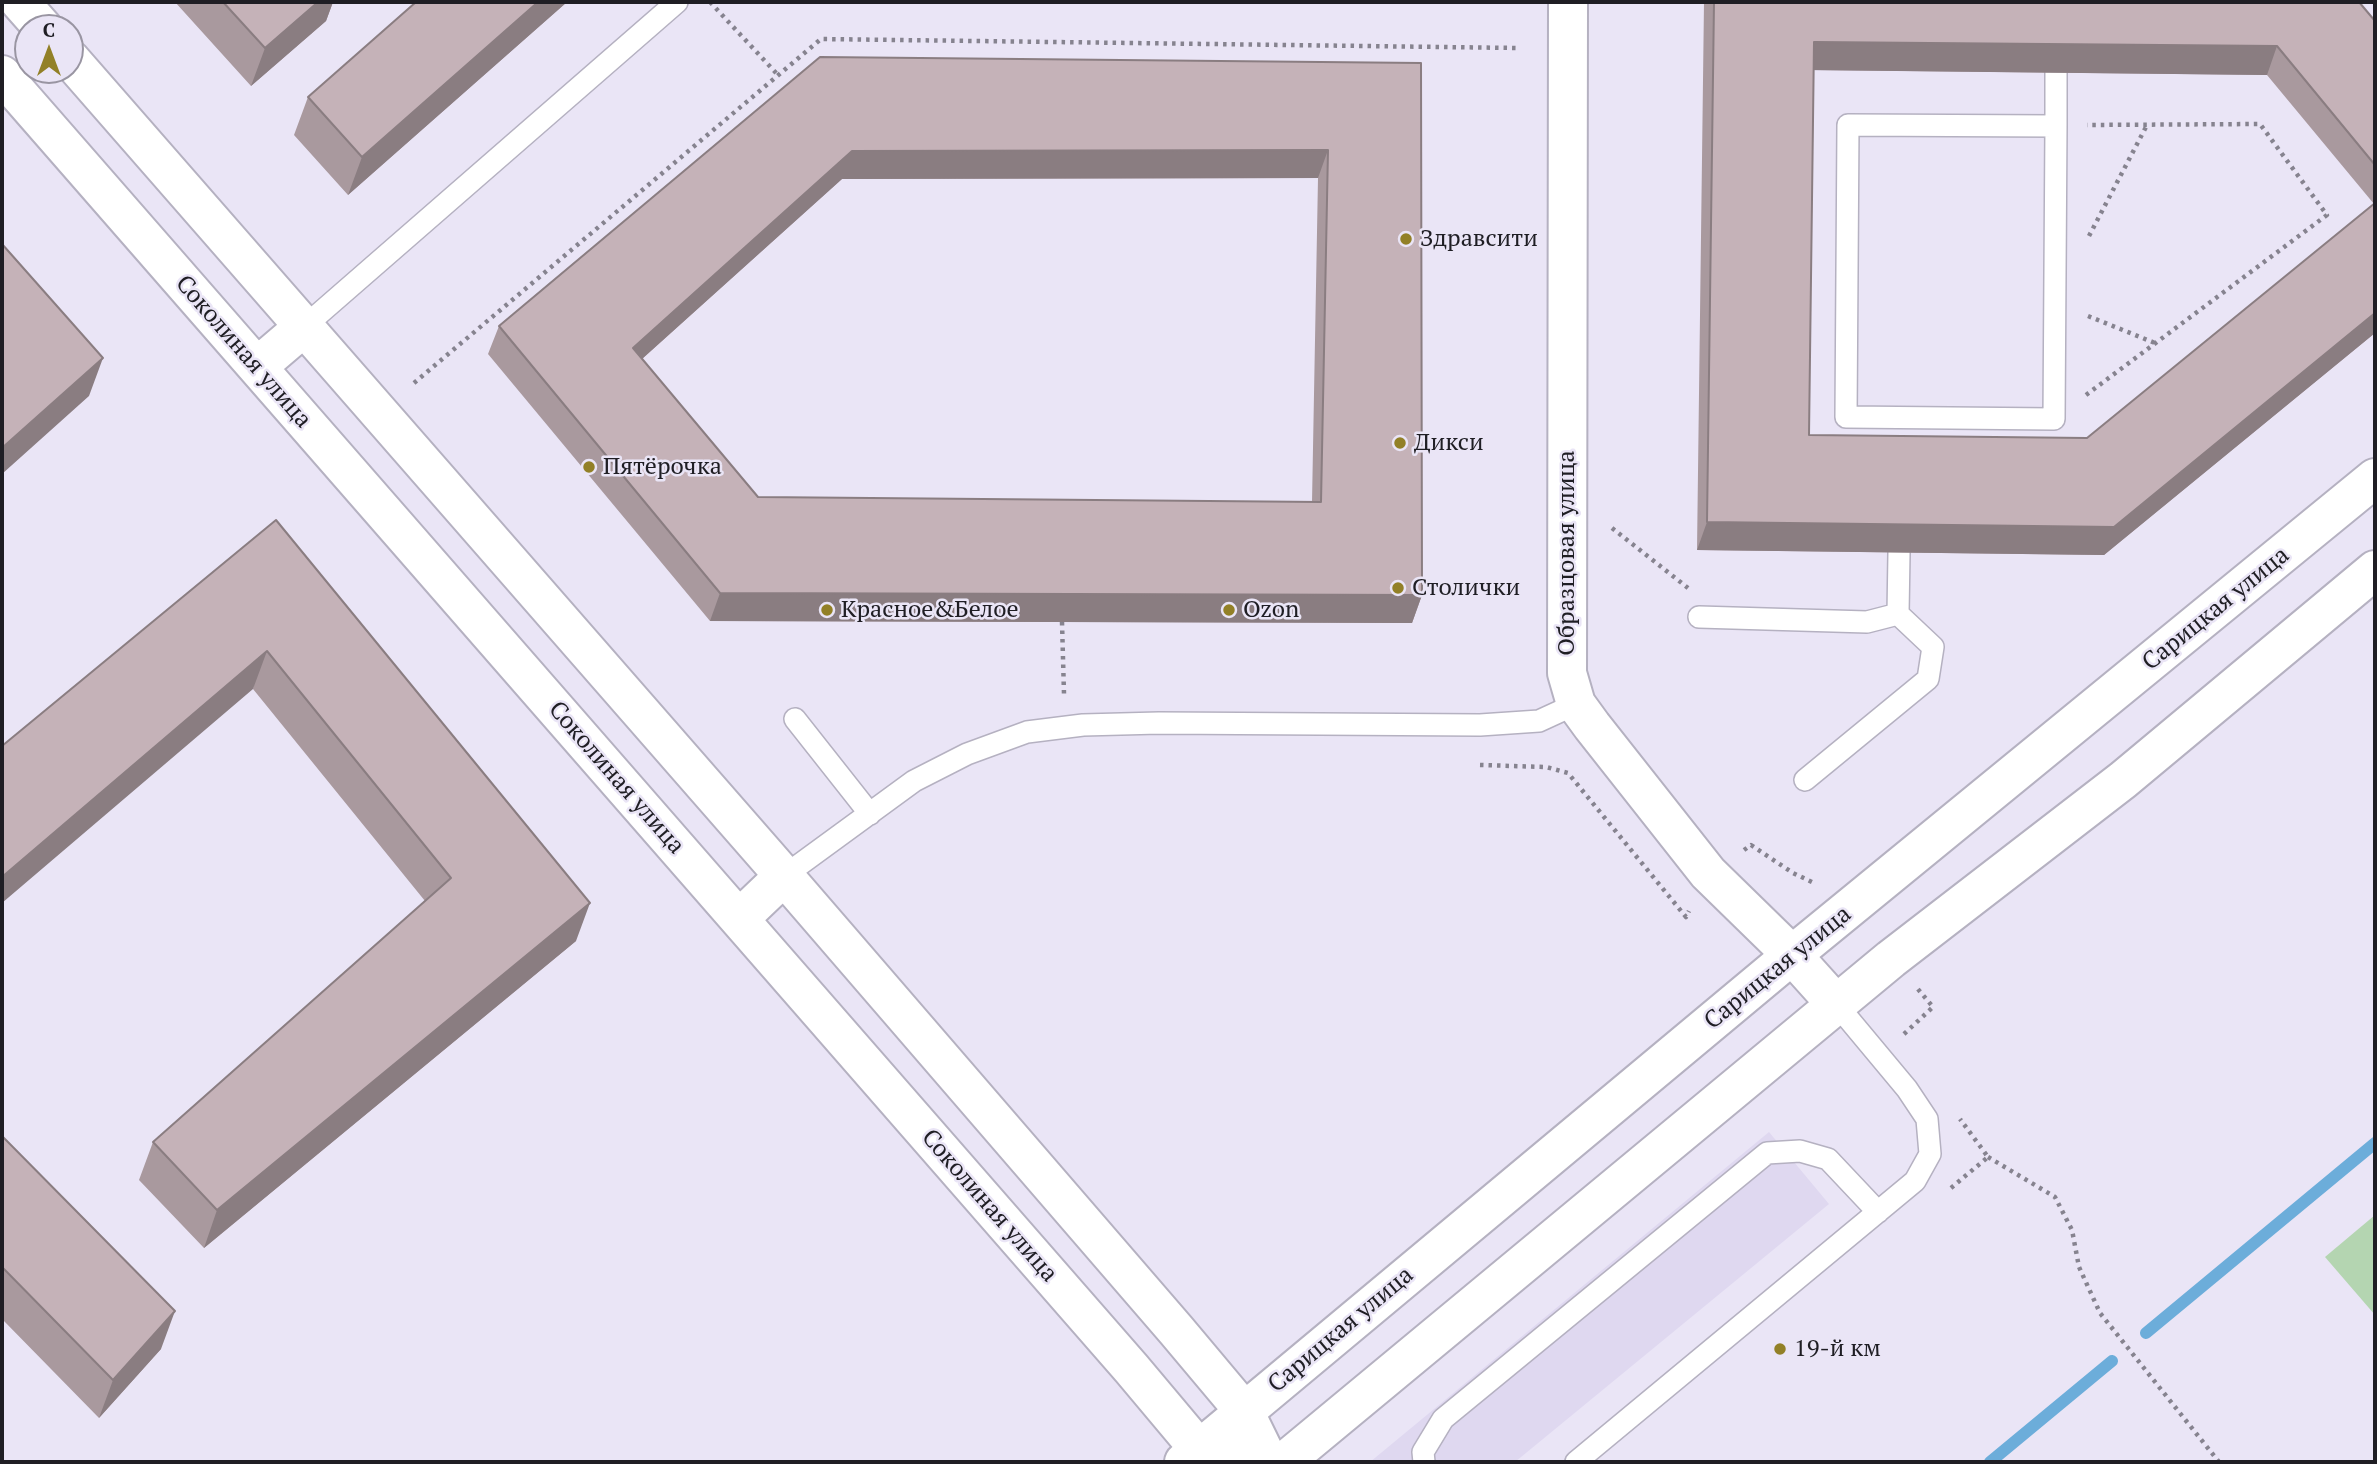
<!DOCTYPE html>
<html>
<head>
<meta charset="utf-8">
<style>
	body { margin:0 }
	#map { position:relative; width:2377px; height:1464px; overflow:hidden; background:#eae5f6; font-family:"PT Serif",serif }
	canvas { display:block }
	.frame { position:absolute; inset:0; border:4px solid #1f1e24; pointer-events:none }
	.north { position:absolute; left:14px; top:14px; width:70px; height:70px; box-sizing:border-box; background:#eae5f6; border:2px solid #9995a2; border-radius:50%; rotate:0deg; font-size:19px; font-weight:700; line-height:28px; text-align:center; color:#1f1e24 }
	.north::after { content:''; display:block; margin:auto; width:24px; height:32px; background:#928027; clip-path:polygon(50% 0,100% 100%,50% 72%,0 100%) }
</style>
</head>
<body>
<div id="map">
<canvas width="2377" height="1464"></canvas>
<div class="frame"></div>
<div class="north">С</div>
</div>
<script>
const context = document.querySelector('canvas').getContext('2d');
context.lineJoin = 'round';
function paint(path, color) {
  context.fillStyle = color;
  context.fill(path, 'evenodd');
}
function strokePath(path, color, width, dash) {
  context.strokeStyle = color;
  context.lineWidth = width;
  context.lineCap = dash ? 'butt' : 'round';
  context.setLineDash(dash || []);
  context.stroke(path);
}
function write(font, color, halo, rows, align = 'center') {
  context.font = font + ' "PT Serif",serif';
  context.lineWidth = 5;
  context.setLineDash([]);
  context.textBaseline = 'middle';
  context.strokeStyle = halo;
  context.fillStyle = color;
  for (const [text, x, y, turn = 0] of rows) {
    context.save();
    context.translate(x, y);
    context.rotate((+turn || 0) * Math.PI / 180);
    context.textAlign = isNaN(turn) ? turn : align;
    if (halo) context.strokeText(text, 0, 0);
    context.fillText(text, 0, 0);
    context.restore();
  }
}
paint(new Path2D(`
	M1769,1132l60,72 -314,258h-145z`), '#dfd8f0');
paint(new Path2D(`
	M2375,1215v100l-50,-58z`), '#b4d5b1');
strokePath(new Path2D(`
	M2146,1333l229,-190
	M1990,1462l122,-101`), '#6cadda', 12);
const service = new Path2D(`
	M2056,72v54
	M1848,125l208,1 -2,293 -208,-2z
	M305,326l372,-324
	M1898,614l1,-61
	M1699,617l168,5 31,-8 35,33 -5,32 -123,101
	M795,719l75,95
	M784,876l130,-95 53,-27 60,-22 56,-7 76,-2 321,2 59,-4 37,-17
	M1424,1462l-1,-10 20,-33 324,-266 33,-2 28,8 50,53
	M1576,1462l339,-281 15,-27 -3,-35 -20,-30 -70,-84`);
const minor = new Path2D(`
	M20,2l23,26
	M1568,2l-1,671 9,31 16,22 116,147 84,82 45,50
	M70,59l714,817 392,454 68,81 25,51
	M2,75l1129,1293 68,81
	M257,367l48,-41
	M739,919l45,-43`);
const tertiary = new Path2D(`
	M1199,1449l44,13
	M1184,1462l608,-507 583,-477
	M1284,1462l607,-503 232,-179 252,-210`);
strokePath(service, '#b5b1c1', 24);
strokePath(minor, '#b5b1c1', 42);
strokePath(tertiary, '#b5b1c1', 42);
strokePath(new Path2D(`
	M710,2l68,73
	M2089,236l58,-111
	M2088,316l67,27
	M414,383l407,-344 698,9
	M2086,395l241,-180 -67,-91 -173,1
	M1612,528l76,60
	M1062,622l2,72
	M1480,765l66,2 22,6 118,144 3,-6
	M1744,850l7,-5 42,28 21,10
	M1904,1034l29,-27 -16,-19
	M1988,1157l67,40 17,33 7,37 21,46 119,149
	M1951,1188l37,-31 -28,-38`), '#86838f', 4.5, [3.5, 5]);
strokePath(service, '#fff', 21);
strokePath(minor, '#fff', 38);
strokePath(tertiary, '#fff', 38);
paint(new Path2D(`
	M175,2h158l-7,19 -75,65z
	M416,2h151l-219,193 -54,-60 14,-38z
	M1704,2h655l16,19v312l-271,222 -407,-5zM1814,70l453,5 107,129 -287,234 -278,-3z
	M820,57l601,6 1,532 -10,28 -702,-2 -222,-267 11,-28zM1318,178l-6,324 -554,-5 -116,-138 200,-180z
	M276,520l300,421 -372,307 -65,-68 14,-38 272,-241 -172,-212z
	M2,1136l159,213 -62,69 -97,-99z`), '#a9999e');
paint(new Path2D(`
	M318,2h15l-7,19 -75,65 14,-38z
	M538,2h29l-219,193 14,-38z
	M1814,42l463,4 -10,29 -463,-5z
	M1328,150l-10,28 -476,1 -219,197 10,-28 219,-197z
	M2375,313v20l-271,222 -407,-5 10,-28 407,5z
	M103,358l-14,38 -87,78v-26z
	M720,593l702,2 -10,28 -702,-2z
	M267,651l-14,38 -251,214v-26z
	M590,903l-14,38 -372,307 13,-38z
	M175,1311l-14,38 -62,69 14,-38z`), '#8a7d81');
const building = new Path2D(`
	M223,2h95l-53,46z
	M416,2h122l-176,155 -54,-60z
	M1714,2h645l16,19v144l-98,-119 -463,-4 -5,393 278,3 288,-235v110l-261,214 -407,-5z
	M820,57l601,6 1,532 -702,-2 -221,-267zM1328,150l-7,352 -563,-5 -125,-149 219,-197z
	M2,244l101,114 -101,90z
	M276,520l314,383 -373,307 -64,-68 298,-264 -184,-227 -265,226v-131z
	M2,1136l173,175 -62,69 -111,-113z`);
paint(building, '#c5b2b8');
strokePath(building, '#8a7d81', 2);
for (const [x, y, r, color] of [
	[1406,239,7,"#928027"],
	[1400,443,7,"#928027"],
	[589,467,7,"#928027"],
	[1398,588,7,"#928027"],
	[827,610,7,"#928027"],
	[1229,610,7,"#928027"],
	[1780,1349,7,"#928027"]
]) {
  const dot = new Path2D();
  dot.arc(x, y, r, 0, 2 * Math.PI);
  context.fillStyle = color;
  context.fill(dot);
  strokePath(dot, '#eae5f6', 2.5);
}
write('24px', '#1f1e24', '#eae5f6', [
	["Здравсити",1420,239],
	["Дикси",1414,443],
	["Пятёрочка",603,467],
	["Столички",1412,588],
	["Красное&Белое",841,610],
	["Ozon",1243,610],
	["19-й км",1794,1349]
], 'left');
write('24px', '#1f1e24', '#eae5f6', [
	["Соколиная улица",243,352,49],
	["Образцовая улица",1567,553,-90],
	["Сарицкая улица",2216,609,-39],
	["Соколиная улица",616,778,49],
	["Сарицкая улица",1778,968,-39],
	["Соколиная улица",989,1206,49],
	["Сарицкая улица",1341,1330,-40]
]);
</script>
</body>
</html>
